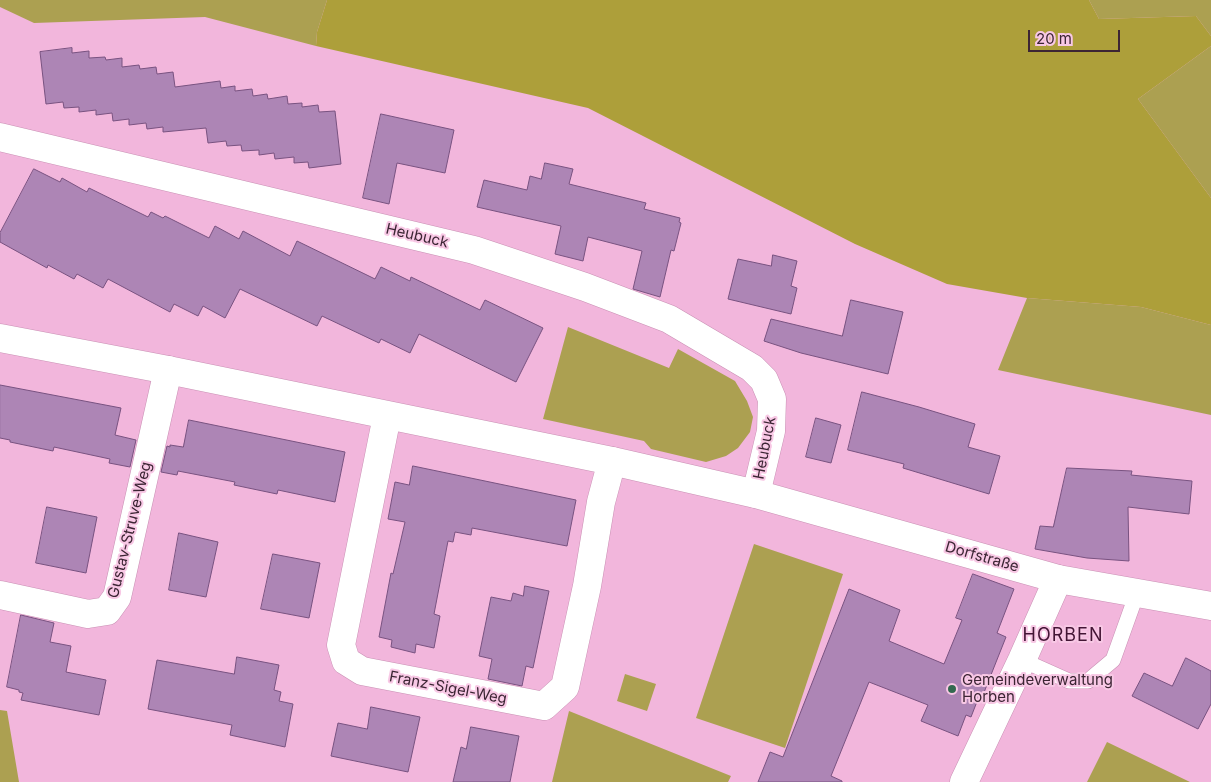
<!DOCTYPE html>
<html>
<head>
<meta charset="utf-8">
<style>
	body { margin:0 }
	#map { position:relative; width:1211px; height:782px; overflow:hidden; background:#f2b6dc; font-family:Inter,sans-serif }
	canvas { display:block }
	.scale { position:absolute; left:1028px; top:30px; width:92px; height:22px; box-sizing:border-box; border:2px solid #3c2534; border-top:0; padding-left:6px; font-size:15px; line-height:18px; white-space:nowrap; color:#3c2534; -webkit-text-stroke:4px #f8c8e5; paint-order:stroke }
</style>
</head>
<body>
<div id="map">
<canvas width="1211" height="782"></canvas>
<div class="scale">20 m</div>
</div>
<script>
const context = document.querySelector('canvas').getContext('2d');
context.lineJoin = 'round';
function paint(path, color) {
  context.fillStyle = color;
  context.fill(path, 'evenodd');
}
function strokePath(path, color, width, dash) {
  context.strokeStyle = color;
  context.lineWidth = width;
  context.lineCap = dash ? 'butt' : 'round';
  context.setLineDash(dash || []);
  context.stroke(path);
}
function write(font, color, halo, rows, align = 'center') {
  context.font = font + ' Inter,sans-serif';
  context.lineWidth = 4;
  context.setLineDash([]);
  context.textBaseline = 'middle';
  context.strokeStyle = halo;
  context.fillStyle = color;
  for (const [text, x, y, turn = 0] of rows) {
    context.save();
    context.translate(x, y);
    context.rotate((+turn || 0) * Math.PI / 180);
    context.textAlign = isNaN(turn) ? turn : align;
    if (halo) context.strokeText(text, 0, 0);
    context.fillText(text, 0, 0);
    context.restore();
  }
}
paint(new Path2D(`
	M0,0h327l-10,32 -1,14 -111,-29 -171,6 -34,-16z
	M1089,0h122v36l-15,-20 -97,3z
	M1211,46v152l-73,-99z
	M1027,298l114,9 70,18v90l-213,-45z
	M568,327l101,41 9,-19 57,32 12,20 6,16 -3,15 -12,16 -12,8 -20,6 -55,-13 -7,-8 -101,-22z
	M754,544l89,30 -58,174 -89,-30z
	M625,674l31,10 -9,27 -30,-10z
	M0,710l7,1 12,71h-19z
	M569,711l162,65 -3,6h-176z
	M1107,742l83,40h-103z`), '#aca051');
paint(new Path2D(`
	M327,0h762l10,19 97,-3 15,20v10l-73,53 73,99v127l-70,-18 -114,-9 -80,-14 -92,-40 -267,-136 -272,-62 1,-14z`), '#ad9f3a');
const building = new Path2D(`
	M72,48v5l17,-2v7l16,-1 1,3 16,-2v9l17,-2 1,4 16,-2 1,7 16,-2 2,15 45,-6 1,7 14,-2v5l17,-2 1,7 14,-2 1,5 19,-3 1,8 14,-1v4l16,-2 1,7 16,-1 6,53 -32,4 -1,-6 -14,1v-6l-19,2 -1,-6 -15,2v-5l-17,1 -1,-6 -14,1 -1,-5 -18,2 -2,-15 -43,4v-5l-16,2 -1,-6 -17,2v-6l-16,2 -1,-8 -16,2v-5l-17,2v-5l-15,1 -1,-6 -17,2 -6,-52z
	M381,114l73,16 -9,43 -48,-10 -8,41 -26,-6z
	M545,163l28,6 -4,15 77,19 -2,6 36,9 -1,4 2,1 -7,28 -3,-1 -11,47 -27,-8 9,-38 -54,-14 -5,24 -28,-7 6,-28 -84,-19 7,-27 43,10 3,-14 11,3z
	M34,169l26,13 2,-4 25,14 2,-4 59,29 3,-5 12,6 2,-2 44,22 6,-12 24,13 4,-8 47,25 7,-15 78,38 6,-12 29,14 1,-4 69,33 5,-10 58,28 -27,54 -97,-48 -9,19 -29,-14 -2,4 -57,-27 -5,10 -77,-37 -15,29 -22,-12 -5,10 -24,-12 -4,8 -62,-33 -5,9 -26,-14 -3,5 -26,-14 -1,3 -47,-26v-9z
	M773,255l24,6 -6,25 6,2 -6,26 -63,-15 10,-40 33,7z
	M851,300l52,12 -15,62 -87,-21 -37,-12 7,-22 71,17z
	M0,385l121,23 -6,27 21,5 -6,27 -21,-4 1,-4 -56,-12 -1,4 -43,-9v-2l-10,-2z
	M862,392l57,15 56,17 -7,23 32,9 -11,38 -86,-26 1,-4 -56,-14z
	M816,418l25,7 -10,38 -25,-6z
	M189,420l156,32 -10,50 -57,-12 -1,4 -43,-9 1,-3 -57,-11 -1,4 -16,-3 6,-26 3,1v-2l13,2z
	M413,466l163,34 -9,46 -95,-18 -1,7 -16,-3 -2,10 -5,-1 -14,73 6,2 -6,32 -18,-4 -1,9 -24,-6 1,-7 -13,-3 12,-64 2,1 12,-52 -17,-3 7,-37 14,3z
	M1067,468l65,3 -1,4 61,6 -3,33 -61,-7 1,54 -42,-3 -52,-9 5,-23 13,1z
	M47,507l50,10 -11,56 -50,-10z
	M179,533l39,9 -12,55 -37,-7z
	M273,554l47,9 -11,55 -48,-9z
	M973,574l41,15 -17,44 9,4 -25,63 -3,-1 -7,18 -5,-2 -8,21 -37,-15 7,-16 -59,-23 -38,94 11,5v1h-84l12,-30 13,5 66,-168 51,21 -11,31 55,23 18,-44 -6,-2z
	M525,586l24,5 -16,77 -7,-2 -4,20 -34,-7 4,-20 -13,-3 12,-59 20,4 2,-8 10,3z
	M21,615l33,8 -4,19 21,4 -5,26 40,8 -7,35 -78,-15 2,-7 -4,-1v-2l-12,-3z
	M237,657l42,8 -5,25 7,2 -2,9 14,3 -8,43 -55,-12 2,-10 -84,-16 9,-49 77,14z
	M1186,658l25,13v33l-13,25 -66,-33 12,-23 28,13z
	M371,707l49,10 -12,55 -77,-16 7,-33 29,6z
	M471,727l48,9 -9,46h-57l8,-35 5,2z`);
paint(building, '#ad85b5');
strokePath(building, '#785280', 1);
const service = new Path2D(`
	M1022,660l47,21h19l25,-21 24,-67`);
const minor = new Path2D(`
	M0,137l474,113 111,37 84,32 83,49 12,12 8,19 -1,32 -15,63
	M387,416l-46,229 5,16 16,10 182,35 21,-19 22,-101 14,-84 11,-41
	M0,595l88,19 19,-3 10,-14 51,-227
	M964,782l58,-122 36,-81`);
const tertiary = new Path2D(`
	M0,338l168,32 444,91 144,33 302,85 153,27`);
strokePath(service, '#c990b4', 16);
strokePath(minor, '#c990b4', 29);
strokePath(tertiary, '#c990b4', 29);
strokePath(service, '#fff', 15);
strokePath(minor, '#fff', 28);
strokePath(tertiary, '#fff', 28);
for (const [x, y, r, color] of [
	[952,689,5,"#33694f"]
]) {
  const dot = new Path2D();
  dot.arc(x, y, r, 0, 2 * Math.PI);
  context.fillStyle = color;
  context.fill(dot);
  strokePath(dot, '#f8c8e5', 2);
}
write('15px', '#3c2534', '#f8c8e5', [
	["Heubuck",417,236,13],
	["Heubuck",765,448,-79],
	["Gustav-Struve-Weg",130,530,-76],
	["Dorfstraße",982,557,16],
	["Franz-Sigel-Weg",448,688,11]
]);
write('15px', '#3c2534', '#f8c8e5', [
	["Gemeindeverwaltung",962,680],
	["Horben",962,697]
], 'left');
context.letterSpacing = '1px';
write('18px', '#431535', '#f8c8e5', [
	["HORBEN",1063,636]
]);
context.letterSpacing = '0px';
</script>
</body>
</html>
